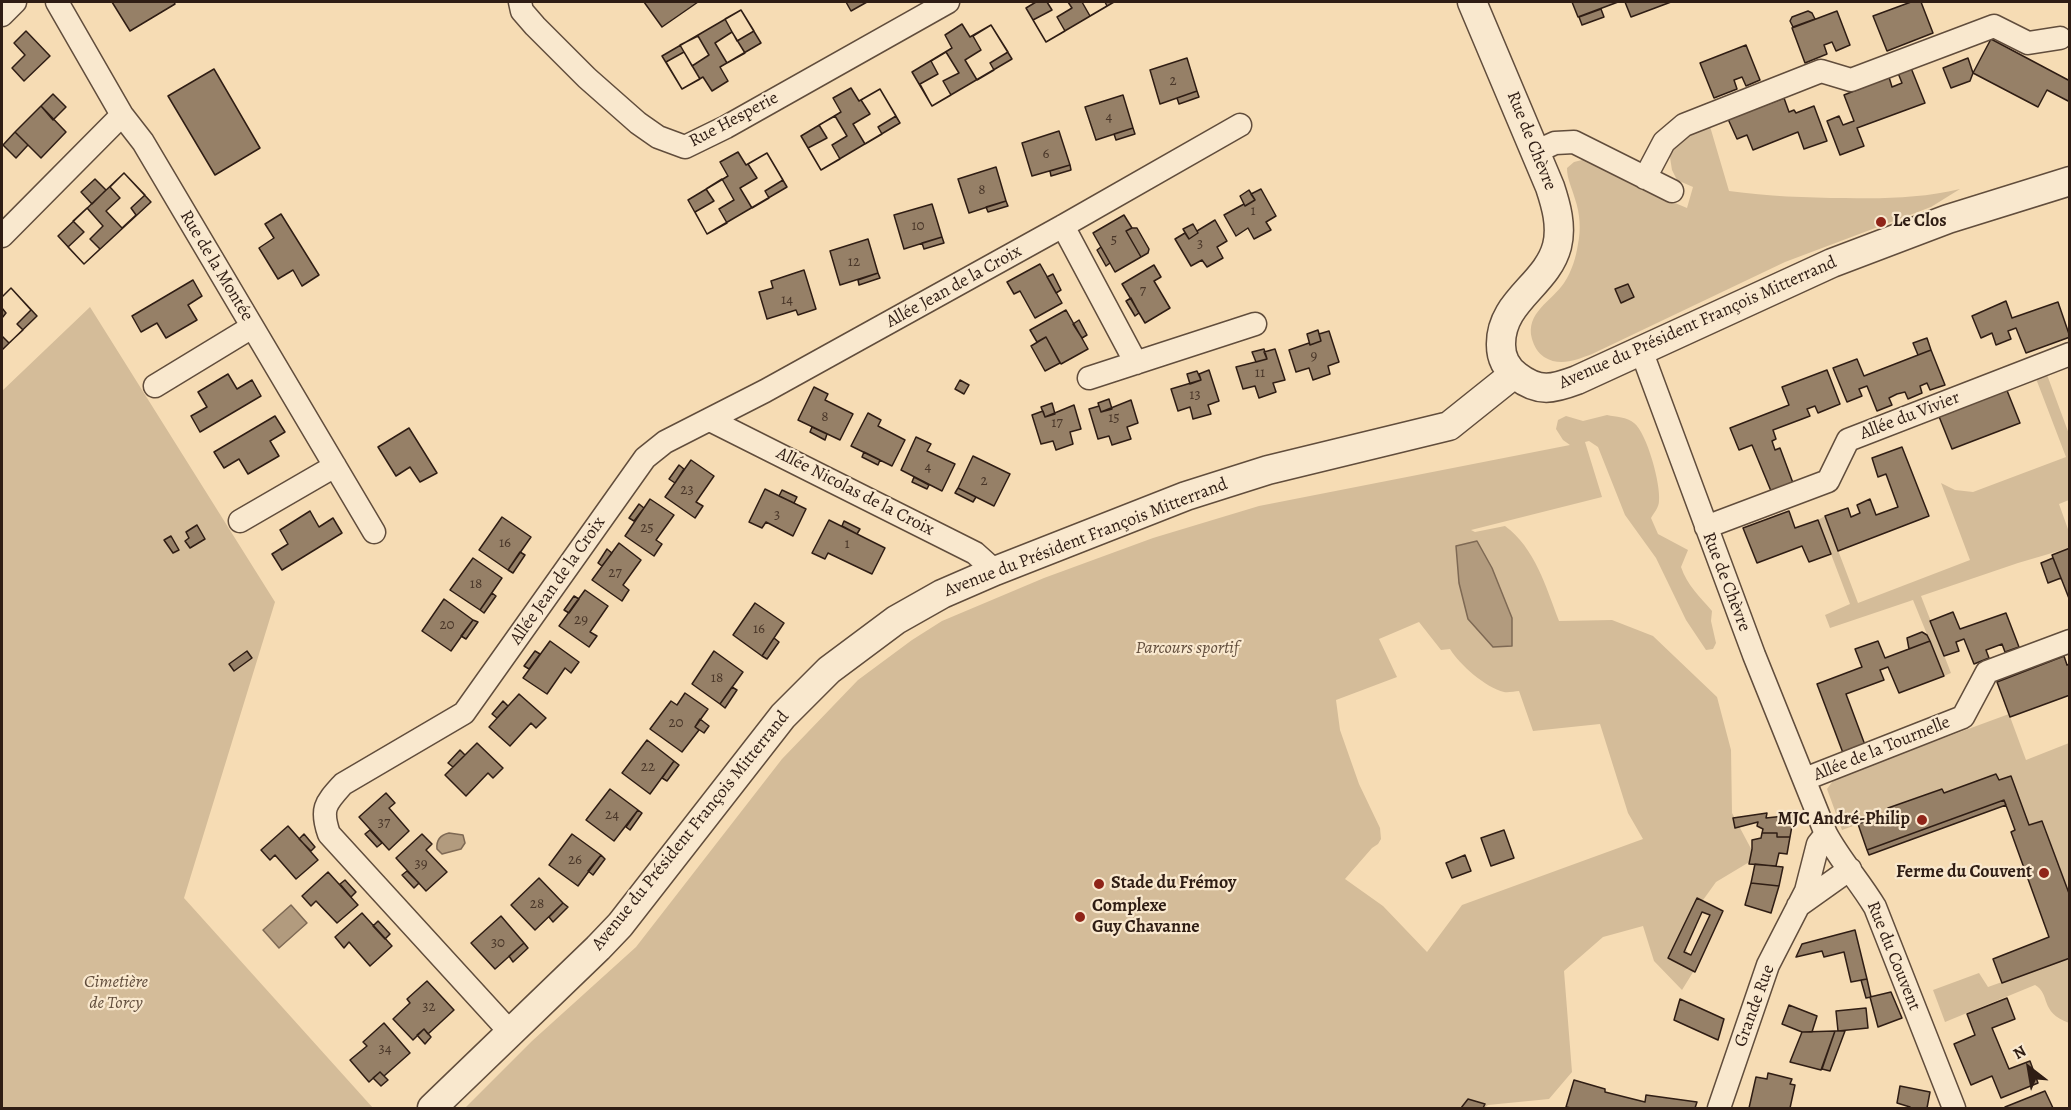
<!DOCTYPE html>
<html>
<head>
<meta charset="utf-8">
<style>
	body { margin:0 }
	#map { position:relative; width:2071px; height:1110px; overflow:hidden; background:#f6dcb4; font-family:Alegreya,serif }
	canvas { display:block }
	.frame { position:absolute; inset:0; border:3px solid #2f1d14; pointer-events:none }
	.north { position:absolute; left:1999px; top:1038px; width:60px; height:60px; -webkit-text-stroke:4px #f9e8ce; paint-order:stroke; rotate:329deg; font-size:16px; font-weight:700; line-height:24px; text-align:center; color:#2f1d14 }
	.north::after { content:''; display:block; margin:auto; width:21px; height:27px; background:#2f1d14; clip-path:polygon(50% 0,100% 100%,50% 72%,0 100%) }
</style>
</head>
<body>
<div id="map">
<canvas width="2071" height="1110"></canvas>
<div class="frame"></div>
<div class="north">N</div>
</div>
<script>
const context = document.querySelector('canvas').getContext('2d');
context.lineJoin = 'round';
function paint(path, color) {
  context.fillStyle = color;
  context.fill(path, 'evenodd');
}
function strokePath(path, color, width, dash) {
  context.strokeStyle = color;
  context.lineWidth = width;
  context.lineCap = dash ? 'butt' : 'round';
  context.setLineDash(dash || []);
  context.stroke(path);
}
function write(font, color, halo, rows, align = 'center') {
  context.font = font + ' Alegreya,serif';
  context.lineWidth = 4.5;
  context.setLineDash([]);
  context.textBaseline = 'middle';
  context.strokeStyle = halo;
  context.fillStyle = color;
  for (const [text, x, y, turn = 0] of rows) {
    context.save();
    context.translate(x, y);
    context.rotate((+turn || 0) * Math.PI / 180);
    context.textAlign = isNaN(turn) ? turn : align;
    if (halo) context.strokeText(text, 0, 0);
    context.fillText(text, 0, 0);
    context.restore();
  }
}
paint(new Path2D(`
	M1709,123l20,68c39,5 77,7 116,7 39,1 77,0 115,-9l-29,18 -146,55 -193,92c-16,6 -32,13 -48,3 -6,-4 -10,-11 -12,-18 -7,-26 20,-38 32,-56 8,-12 12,-26 14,-39 3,-14 2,-31 -3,-45 -3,-11 -8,-20 -8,-31l7,-6 12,-3 46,26 55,23 6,-21 -16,-7 -5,-10 -3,-19 6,-10z
	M90,307l185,295 -91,296 189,210h-371v-717z
	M2046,372l23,62v66l-10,4 10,28v16l-51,15 -97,33 30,77 -7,3 -31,-76 -83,28 -5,-13 25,-11 -32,-84 7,-4 33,87 112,-43 -29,-77 14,7 18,2 93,-35 -31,-81z
	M1607,415c9,2 20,2 27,8 13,10 27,62 25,78 0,6 -5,12 -8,17l7,16 30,16 -7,17c6,18 19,30 31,44l-1,10 5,22 -3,6 -7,1 -20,-30 -30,-62 -31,-43 -27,-68 -9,-6 -4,1 17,55 -131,33 4,2 30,-6c30,22 41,61 54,95l53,-1 41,16 64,61 14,53 1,63 24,45 -40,24 -23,32 -9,31 11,24 -13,21 -28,-29 -11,-35 -40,11 -39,34 8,101 -23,27 -61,6 -4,3h-1019l67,-67 104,-94 146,-188 76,-79 54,-40 30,-19 102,-43 109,-40 106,-32 311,-61 -7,-5 -7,-11 2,-9 8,-4 17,5zM1419,622l22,28 9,-1c9,15 36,39 54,43 4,1 11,-1 15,-1l14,40 67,-7 28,89 15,26 -181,66 -35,47 -44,-46 -38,-27 27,-31 6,-4 3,-5 -1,-11 -21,-44 -19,-54 -4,-30 61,-23 -18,-38z
	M2009,714l17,46 43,-17v153l-26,-75 -14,4 -18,-49 -12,4 -3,-6 -52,19 -3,-4 -53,19 1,5 -47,17 -15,-41 8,-11z
	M2069,958v65c-30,-11 -18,-29 -34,-38l-90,37 -12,-32 46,-17 9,14z`), '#d4bc99');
const water = new Path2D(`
	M1477,541l15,27 20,50v28l-19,1 -25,-28 -9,-36 -3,-37z
	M449,833l14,2 2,8 -4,6 -19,5 -5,-5c-1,-9 3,-14 12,-16z
	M291,905l16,18 -28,25 -16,-18z`);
paint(water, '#b29b7e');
strokePath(water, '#7e6954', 1.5);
const building = new Path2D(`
	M112,2h62l1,2 -45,27z
	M644,2h54l-36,25z
	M846,2h21l-16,9z
	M1036,2h78l-68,40 -20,-34z
	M1047,2h21l4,6 -15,9 8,14 -19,11 -13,-22 19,-10z
	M1082,2h23l2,4 -17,10z
	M1572,2h46l-40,15z
	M1625,2h46l-40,15z
	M1911,2h10l12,31 -46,18 -14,-35z
	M1601,9l3,8 -22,8 -3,-8z
	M741,10l13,21 -17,10 -12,-22z
	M741,10l20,33 -41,24 8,14 -16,10 -9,-14 -21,12 -20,-33z
	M1808,11l4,2 3,6 -22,8 -3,-6 2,-4z
	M1837,11l13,34 -14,6 -4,-9 -8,3 3,9 -22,9 -13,-35z
	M962,24l8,13 21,-12 21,34 -80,47 -20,-34 40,-24 -7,-13z
	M991,25l17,27 -18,11 4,7 -17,10 -12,-20 16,-10 -8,-14z
	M26,31l24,25 -26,25 -12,-13 13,-13 -11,-12z
	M732,32l13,21 -18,10 -12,-20z
	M698,36l11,19 -17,11 -12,-21z
	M1991,39l79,42v21l-23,-12 -9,17 -65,-34z
	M1746,45l14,35 -14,6 -4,-9 -8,3 3,9 -23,9 -14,-35z
	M684,52l16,27 -18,10 -16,-27z
	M946,52l13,21 -16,8 8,14 -19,11 -12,-22 18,-10 -7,-13z
	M1187,58l10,33 -37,13 -10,-34z
	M1968,58l5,15 -3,8 -19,7 -8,-20z
	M1911,68l14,35 -68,25 7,18 -24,9 -13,-34 12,-5 4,9 11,-4 -10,-26 45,-18 3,10 10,-4 -4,-10z
	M214,69l46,79 -45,27 -47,-79z
	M851,88l8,13 21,-12 20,34 -79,47 -20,-34 40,-24 -8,-14z
	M880,89l16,27 -18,11 4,7 -17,10 -12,-20 17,-10 -9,-14z
	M1197,91l2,6 -20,7 -2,-6z
	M53,94l13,13 -13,13 -12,-14z
	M1123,95l10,33 -37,12 -11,-33z
	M1784,98l5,14 5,-2 2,3 18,-7 13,35 -23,8 -6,-17 -45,18 -6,-15 -10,4 -9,-20z
	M41,106l25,26 -25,26 -26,-26z
	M835,116l12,20 -15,9 8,14 -19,11 -13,-22 19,-10 -8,-13z
	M1133,128l2,6 -19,6 -2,-6z
	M1059,131l11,34 -38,11 -10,-33z
	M15,132l13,13 -12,13 -13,-13z
	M738,152l8,13 21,-12 20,34 -80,47 -19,-34 40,-24 -8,-14z
	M767,153l16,27 -18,11 4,7 -17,10 -12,-20 17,-10 -9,-14z
	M1070,165l1,5 -20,6 -1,-5z
	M996,167l10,34 -37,12 -11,-34z
	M124,173l21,22 -14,13 5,7 -14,13 -16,-17 14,-13 -10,-11z
	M124,173l27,29 -67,62 -26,-28z
	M95,179l11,11 -14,14 -11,-12z
	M722,179l12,21 -15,9 8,14 -20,11 -12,-22 19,-11 -8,-12z
	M1261,189l15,27 -10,6 5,8 -17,9 -6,-11 -12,8 -12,-21 20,-11 1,2 10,-6 -4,-6z
	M1249,190l6,10 -10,6 -5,-10z
	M1006,201l2,5 -20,6 -2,-5z
	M932,204l10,33 -38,12 -10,-34z
	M87,208l16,18 -13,13 10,10 -16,15 -16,-17 16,-15 -11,-11z
	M281,214l38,61 -17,11 -9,-16 -15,9 -19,-31 15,-10 -9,-14z
	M1124,215l8,13 -6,3 15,26 -26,15 -22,-39z
	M1215,220l12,21 -10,6 6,11 -16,9 -5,-7 -11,6 -16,-27 10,-6 4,6 9,-6 -1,-2z
	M1193,224l5,9 -9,6 -6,-10z
	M1132,228h5l12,21 -1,4 -7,4 -15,-26z
	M942,237l2,6 -20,6 -2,-6z
	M868,239l10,34 -38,12 -10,-34z
	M1101,247l9,16 -4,3 -9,-16z
	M1040,264l22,39 -27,15 -15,-27 -6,3 -7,-12z
	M1154,265l7,12 -7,4 16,27 -25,15 -23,-39z
	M804,270l12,39 -18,6 -2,-5 -29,9 -8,-27 14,-4 -2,-7z
	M878,273l2,5 -21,7 -1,-5z
	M1053,274l8,16 -5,3 -9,-16z
	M193,280l9,16 -14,9 9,15 -31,18 -9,-15 -16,9 -9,-16z
	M1628,284l6,13 -13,6 -6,-14z
	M11,288l26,28 -35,34v-53z
	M11,288l20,22 -14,14 6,6 -14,13 -7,-7v-18l4,-5 -4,-5v-11z
	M1131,298l8,15 -4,3 -9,-15z
	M2006,301l6,17 46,-16 12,35 -44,16 -10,-25 -8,3 3,8 -15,6 -4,-12 -11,5 -9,-22z
	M1066,310l22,39 -27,15 -15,-27 -9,5 -7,-12z
	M1079,320l8,15 -5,3 -9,-14z
	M1318,330l3,11 -11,4 -3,-11z
	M1329,331l10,31 -11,4 2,8 -17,6 -4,-12 -13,4 -7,-22 20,-7 1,2 11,-4 -2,-7z
	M1046,337l14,26 -15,8 -14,-25z
	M1927,338l4,12 -13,5 -5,-12z
	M1264,349l3,10 -11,3 -4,-10z
	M1275,349l10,31 -12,3 3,9 -17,6 -4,-12 -12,3 -7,-22 31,-8 -3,-7z
	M1931,350l14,35 -15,5 -3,-7 -7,3 2,7 -14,6 -3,-7 -8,2 -8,4 3,7 -15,6 -10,-25 -8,3 3,7 -15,6 -14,-34 24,-9 7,17z
	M1209,370l10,31 -11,4 3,9 -18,5 -3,-12 -12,4 -7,-22 30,-9 -2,-6z
	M1827,370l13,34 -22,9 -3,-7 -8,3 3,7 -37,14 3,9 -4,2 3,9 5,-2 13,35 -22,8 -19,-46 -13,5 -9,-22 59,-23 -7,-18z
	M1197,371l4,9 -11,4 -3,-10z
	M228,374l9,15 15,-9 9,16 -61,36 -9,-16 16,-9 -9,-15z
	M960,380l9,5 -5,9 -9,-5z
	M814,387l14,7 -3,6 28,14 -13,26 -42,-20z
	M2006,388l14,35 -68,26 -14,-35z
	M1109,399l3,10 -11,3 -3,-9z
	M1131,400l7,23 -11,4 4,12 -19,6 -3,-9 -11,3 -9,-30 10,-3 2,6z
	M1052,403l3,11 -10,3 -4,-10z
	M1074,405l7,24 -11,3 3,12 -17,6 -3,-9 -12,3 -9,-29 11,-4 2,6z
	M868,413l13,7 -3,6 27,14 -13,26 -41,-20z
	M275,416l10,16 -15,9 9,15 -31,18 -9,-15 -15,9 -10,-16z
	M812,427l15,7 -2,6 -15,-8z
	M409,428l28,45 -17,9 -10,-15 -14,9 -18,-29z
	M916,437l15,7 -4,7 28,13 -13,27 -41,-21z
	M1902,447l27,69 -91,35 -13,-35 23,-8 3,9 9,-4 -3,-8 13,-6 6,16 22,-8 -12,-33 -8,3 -6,-19z
	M864,452l16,8 -2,5 -16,-8z
	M973,456l37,18 -16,32 -36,-18z
	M691,460l23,16 -18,26 7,4 -8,12 -30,-21z
	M679,465l5,4 -9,14 -6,-4z
	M914,477l15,8 -2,4 -15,-7z
	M958,488l18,9 -3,5 -18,-9z
	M765,489l41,20 -13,27 -27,-14 -4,6 -13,-6z
	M782,490l15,7 -3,6 -15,-7z
	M650,499l24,16 -18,25 6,4 -8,12 -29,-20z
	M639,504l5,4 -10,13 -5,-3z
	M310,511l9,16 14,-9 9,15 -60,37 -10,-16 16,-10 -8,-14z
	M1789,511l6,17 23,-8 13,34 -22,8 -7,-16 -45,17 -14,-35z
	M502,517l29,20 -23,33 -29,-20z
	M829,520l56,28 -13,26 -44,-21 -3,6 -13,-6z
	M844,521l16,8 -3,5 -15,-8z
	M197,525l8,14 -15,9 -5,-7 4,-3 -3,-6z
	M171,536l8,14 -6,3 -9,-13z
	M619,543l22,17 -18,25 6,5 -7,11 -30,-21z
	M2070,548v53l-18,-46z
	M607,549l5,4 -10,13 -4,-3z
	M520,552l5,3 -12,18 -5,-3z
	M473,558l29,20 -22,32 -30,-20z
	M2053,558l8,20 -13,5 -7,-20z
	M585,590l23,16 -18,26 7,4 -8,11 -30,-21z
	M492,593l4,3 -12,17 -4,-3z
	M574,596l5,3 -10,14 -5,-3z
	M444,599l29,21 -22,31 -29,-20z
	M755,603l29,20 -22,33 -29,-21z
	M1953,612l7,17 46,-16 13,34 -14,5 -3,-8 -16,6 3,8 -15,6 -10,-25 -8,3 3,9 -15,5 -14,-35z
	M473,620l5,2 -12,17 -5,-3z
	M1922,632l5,3 3,6 -21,8 -2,-11z
	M774,638l5,4 -12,17 -5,-3z
	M550,641l29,21 -8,11 -6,-5 -18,26 -24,-16z
	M1878,641l7,17 45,-17 14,35 -45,17 -11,-26 -8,3 4,10 -38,14 19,51 -22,8 -26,-69 45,-17 -7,-18z
	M247,651l5,7 -18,13 -5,-7z
	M535,651l5,3 -11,15 -5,-3z
	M714,651l29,21 -23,32 -28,-20z
	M2064,656l3,9 3,-1v31l-60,22 -13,-35z
	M732,687l5,3 -12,18 -5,-4z
	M685,693l23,16 -13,18 4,3 -17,22 -32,-23 21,-28 6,4z
	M519,694l27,24 -10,10 -5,-5 -21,23 -21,-19z
	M503,701l5,5 -11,12 -5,-4z
	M700,719l9,7 -5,7 -9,-6z
	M647,740l27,21 -24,33 -28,-21z
	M477,743l26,25 -10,10 -5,-5 -22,23 -21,-21z
	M460,750l5,5 -12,12 -5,-4z
	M674,761l5,4 -12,16 -5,-3z
	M1996,774l3,6 12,-4 18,49 13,-4 28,75v62l-68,25 -9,-24 56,-22 -38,-105 4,-2 -11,-30 -137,50 -9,-26 31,-11 -1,-5 54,-19 2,4z
	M610,789l28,21 -24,31 -28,-21z
	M386,793l9,10 -6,5 20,23 -20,19 -30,-33z
	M2004,800l2,5 -137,50 -2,-5z
	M638,810l4,3 -12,17 -4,-3z
	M1767,813l-1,5 28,-3 -4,22h-13v-4h-15l1,-4 -6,-3 1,-4 -23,6 -2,-10z
	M288,826l30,34 -22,19 -21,-24 -5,5 -9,-10z
	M370,830l12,13 -5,4 -12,-13z
	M1504,830l10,28 -23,8 -10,-28z
	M1762,833h15v4h13l-3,17 -8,-1 -3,13 -27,-2 3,-15v-9l9,-2z
	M304,834l11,13 -4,4 -12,-12z
	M422,834l10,10 -6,6 21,22 -21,19 -30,-33z
	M572,834l29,21 -23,31 -29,-21z
	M601,855l4,4 -12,16 -5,-4z
	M1465,855l6,16 -19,7 -6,-15z
	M1755,864l28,3 -4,19 -28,-3z
	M407,871l12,12 -5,5 -12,-13z
	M328,872l30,33 -21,18 -21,-22 -5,5 -9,-10z
	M539,878l24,25 -28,27 -24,-25z
	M345,880l11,12 -5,5 -11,-13z
	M1751,883l28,3 -8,27 -26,-8z
	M1697,898l26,13 -28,61 -27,-14zM1702,912l8,3 -19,40 -7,-3z
	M563,903l5,4 -15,15 -4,-5z
	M362,913l30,33 -22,20 -21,-24 -5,6 -9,-11z
	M501,916l23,27 -29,26 -24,-26z
	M378,921l12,13 -5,5 -12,-13z
	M1855,930l12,49 -16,3 -7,-30 -20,5 -2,-6 -26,6 6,-13z
	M524,943l4,5 -15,14 -4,-6z
	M1867,979l4,18 -5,1 -5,-18z
	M427,981l27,29 -26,24 -4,-5 -11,11 -20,-21 17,-16 -3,-4z
	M1891,992l11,26 -24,9 -8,-30z
	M2007,998l8,21 -23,9 17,41 21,-8 8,22 -37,15 -9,-22 -21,9 -17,-41 21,-9 -8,-21z
	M1680,999l44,20 -6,21 -44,-20z
	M1789,1005l28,11 -5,16h-10l-20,-8z
	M1866,1008l2,20 -30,3 -2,-20z
	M384,1023l26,30 -26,23 -4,-4 -11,10 -19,-22 17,-14 -4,-4z
	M424,1029l7,8 -6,7 -8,-9z
	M1835,1031l-14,39 -31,-8 12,-30z
	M1835,1031h10l-15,40 -8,-2z
	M380,1072l8,8 -7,6 -8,-8z
	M1768,1073l24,6 -2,5 5,1 -5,23h-41l7,-31 11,2z
	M1574,1080l31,9v3l40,10 1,-7 51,7 -2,6h-124l-5,-1z
	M1900,1086l30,6 -3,16h-17v-1l-13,-4z
	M2045,1091l8,17h-48v-1z
	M1468,1099l17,5 -2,4h-22z`);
paint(building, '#968067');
strokePath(building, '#2f1d14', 1.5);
const minor = new Path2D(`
	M57,2l65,113 21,27 231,390
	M520,2l2,9 13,15 52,52 51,45 20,14 27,10 41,-20 222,-125
	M2,15l13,-13
	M1535,152l20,-9 19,-1 98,49
	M1645,178l19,-36 20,-17 137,-54 30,9 143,-54 34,17 32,-5
	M1063,226l73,137
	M2,236l120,-121
	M1641,350l113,305 72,179c14,26 34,48 49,73l79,201
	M1089,378l166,-54
	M155,386l97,-59
	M710,420l265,133 20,18
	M240,521l95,-55
	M1706,527l122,-46 20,-41 222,-86
	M1805,779l158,-62 24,-45 83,-31
	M1798,906l52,-37
	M511,1033l-182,-199c-9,-26 -3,-31 14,-50l121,-71 181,-255 20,-16 100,-51 298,-165 177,-101
	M1719,1108l49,-143 38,-74 12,-47 8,-10`);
const tertiary = new Path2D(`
	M1472,2l78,185c6,18 12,39 7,59 -10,39 -57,55 -56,99 0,13 5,23 16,31 22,17 36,13 60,4l255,-117 116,-44 122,-38
	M432,1108l166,-160 22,-23 163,-209 46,-46 67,-50 46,-26 53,-23 191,-75 82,-26 181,-44 65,-52`);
strokePath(minor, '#614d3c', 25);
strokePath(tertiary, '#614d3c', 31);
strokePath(minor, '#f9e8ce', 22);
strokePath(tertiary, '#f9e8ce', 28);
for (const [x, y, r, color] of [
	[1881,222,6,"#8f2418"],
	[1922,820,6,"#8f2418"],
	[2044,873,6,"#8f2418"],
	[1099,884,6,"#8f2418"],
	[1080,917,6,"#8f2418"]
]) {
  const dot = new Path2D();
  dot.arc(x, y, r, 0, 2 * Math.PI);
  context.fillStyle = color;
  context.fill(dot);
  strokePath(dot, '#f9e8ce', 2);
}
write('15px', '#493629', null, [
	["2",1173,81],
	["4",1109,117],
	["6",1046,154],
	["8",982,190],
	["1",1253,211],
	["10",918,226],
	["5",1114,240],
	["3",1200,244],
	["12",854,262],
	["7",1143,291],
	["14",787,300],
	["9",1314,356],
	["11",1260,373],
	["13",1195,395],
	["8",825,417],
	["15",1114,418],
	["17",1057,423],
	["4",928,467],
	["2",984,481],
	["23",687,490],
	["3",777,515],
	["25",647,528],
	["16",505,543],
	["1",847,544],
	["27",615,573],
	["18",476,584],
	["29",581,620],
	["20",447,625],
	["16",759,629],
	["18",717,678],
	["20",676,723],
	["22",648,767],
	["24",612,815],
	["37",384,823],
	["26",575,860],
	["39",421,864],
	["28",537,904],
	["30",498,943],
	["32",429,1007],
	["34",385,1049]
]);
write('18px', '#2f1d14', '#f9e8ce', [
	["Rue Hesperie",734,120,-28],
	["Rue de Chèvre",1531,141,68],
	["Rue de la Montée",216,266,59],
	["Allée Jean de la Croix",954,287,-29],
	["Avenue du Président François Mitterrand",1698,323,-24],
	["Allée du Vivier",1910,416,-21],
	["Allée Nicolas de la Croix",855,492,27],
	["Avenue du Président François Mitterrand",1086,538,-21],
	["Allée Jean de la Croix",558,581,-55],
	["Rue de Chèvre",1726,582,69],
	["Allée de la Tournelle",1882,749,-22],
	["Avenue du Président François Mitterrand",691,831,-51],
	["Rue du Couvent",1893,956,68],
	["Grande Rue",1755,1006,-70]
]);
write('bold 18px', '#2f1d14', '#f9e8ce', [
	["Le Clos",1893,222],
	["MJC André-Philip",1910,820,"right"],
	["Ferme du Couvent",2032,873,"right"],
	["Stade du Frémoy",1111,884],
	["Complexe",1092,907],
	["Guy Chavanne",1092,928]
], 'left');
write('italic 18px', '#614d3c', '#f9e8ce', [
	["Parcours sportif",1187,649],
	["Cimetière",116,983],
	["de Torcy",116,1004]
]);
</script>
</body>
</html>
